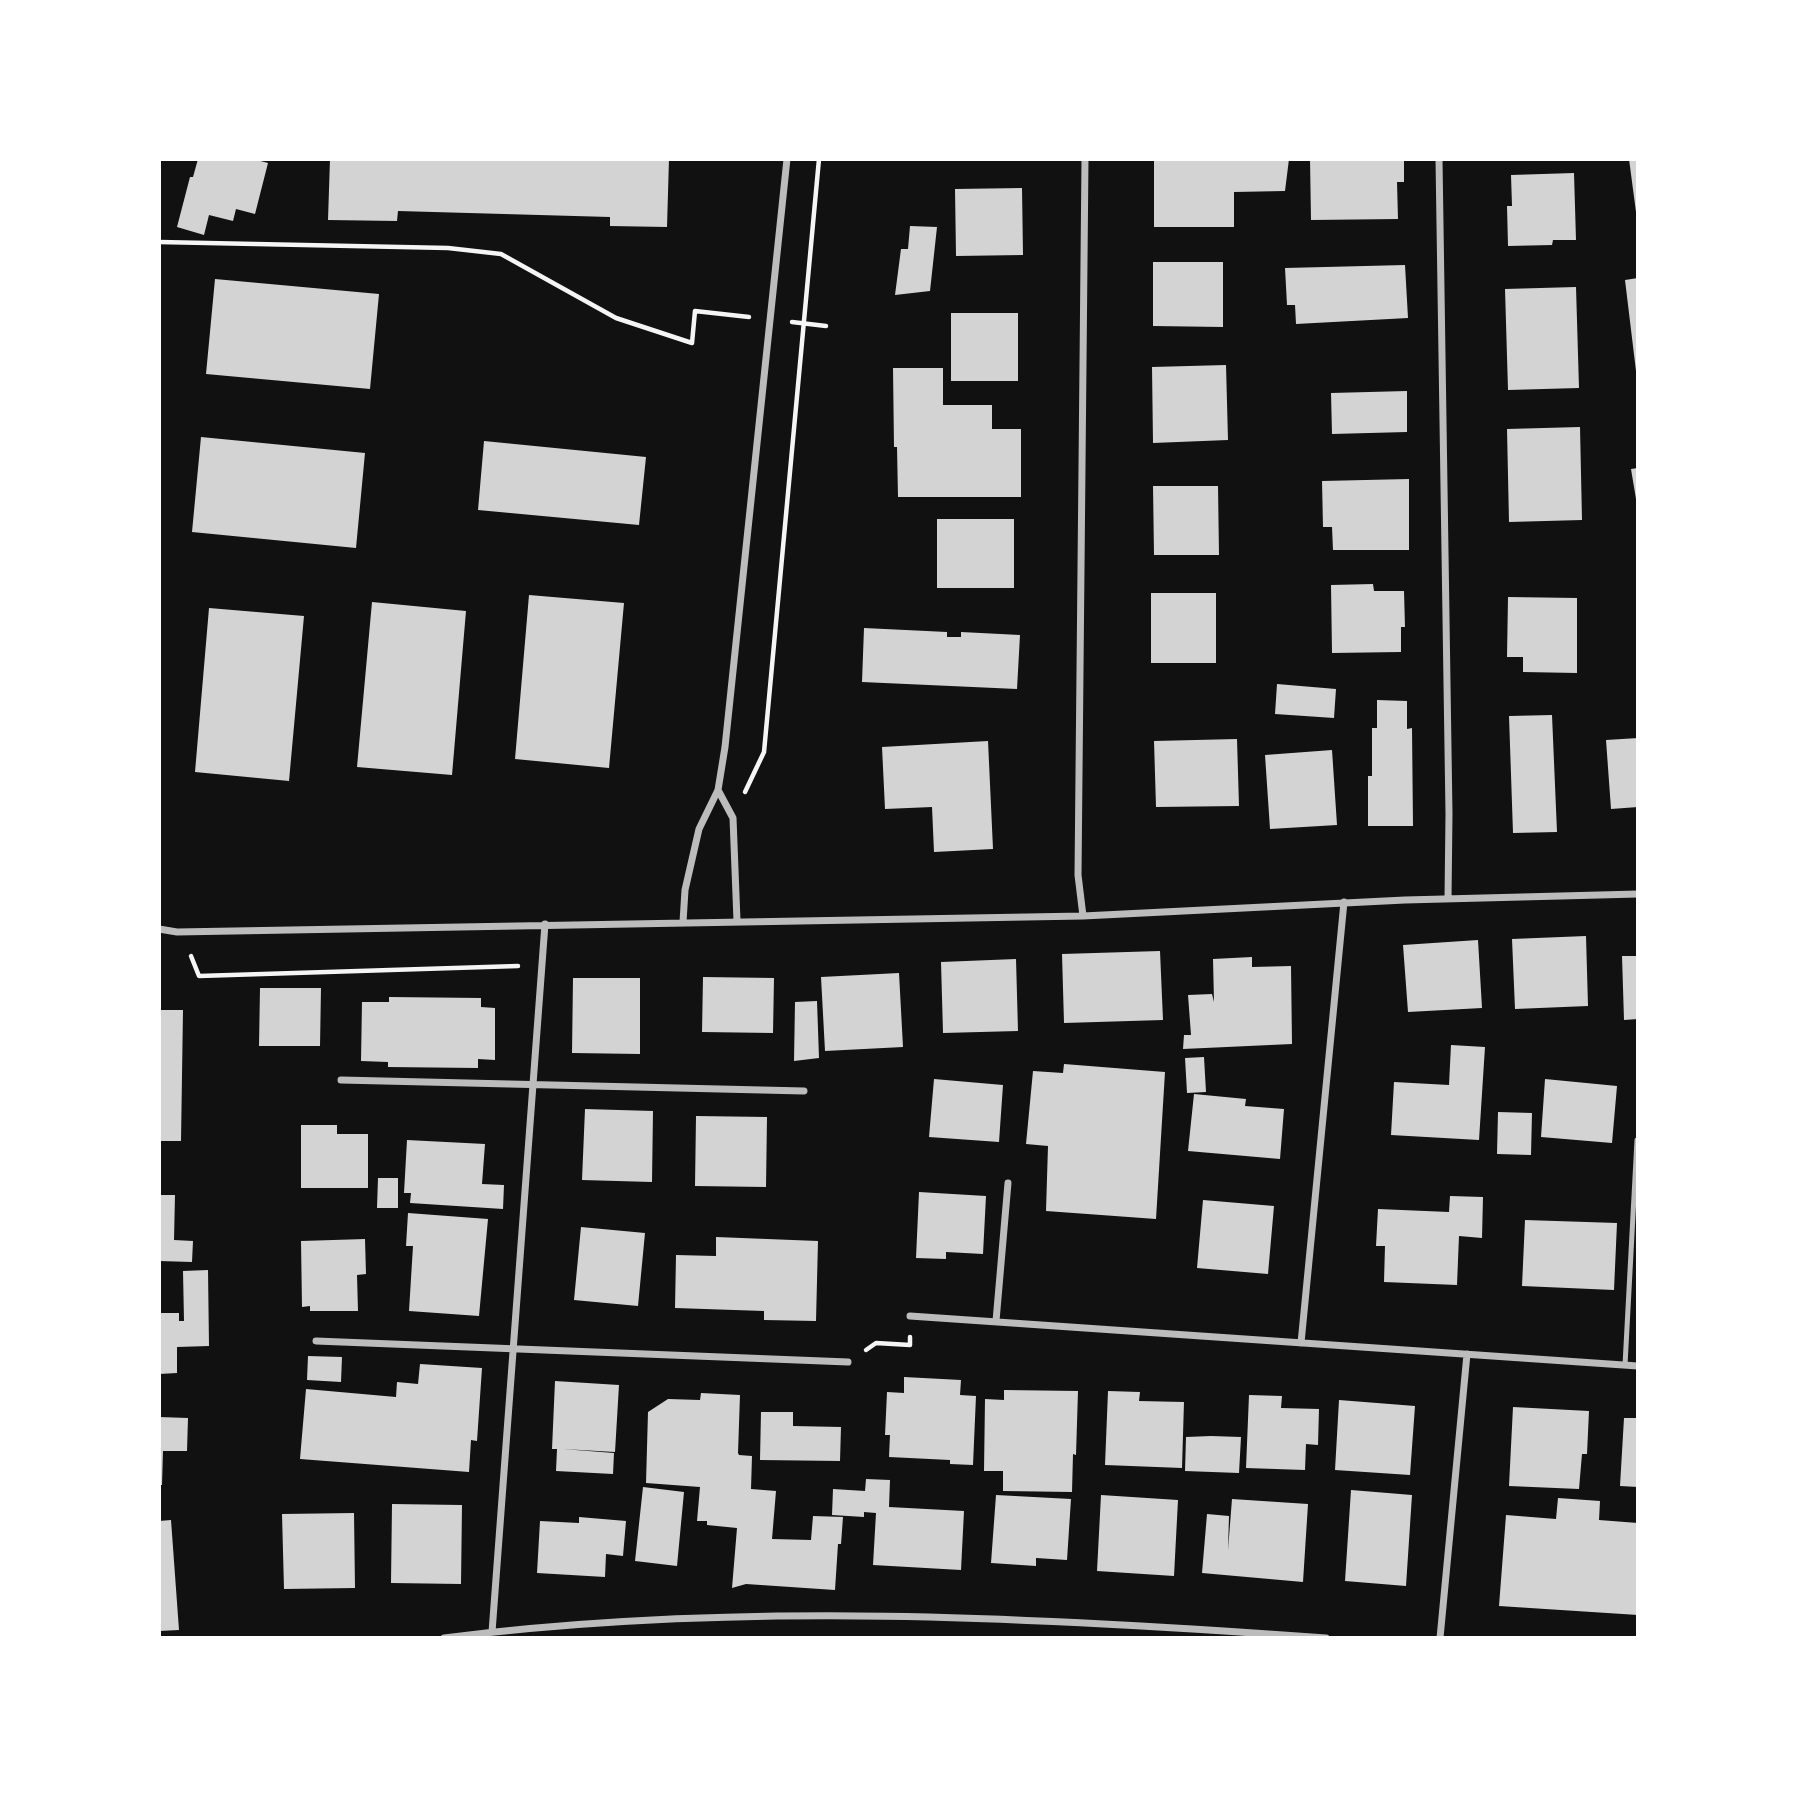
<!DOCTYPE html>
<html>
<head>
<meta charset="utf-8">
<style>
	body { margin:0 }
	#map { position:relative; width:1797px; height:1797px; overflow:hidden; background:#111; font-family:Inter,sans-serif }
	canvas { display:block }
	.frame { position:absolute; inset:0; border:161px solid #fff; pointer-events:none }
</style>
</head>
<body>
<div id="map">
<canvas width="1797" height="1797"></canvas>
<div class="frame"></div>
</div>
<script>
const context = document.querySelector('canvas').getContext('2d');
context.lineJoin = 'round';
function paint(path, color) {
  context.fillStyle = color;
  context.fill(path, 'evenodd');
}
function strokePath(path, color, width, dash) {
  context.strokeStyle = color;
  context.lineWidth = width;
  context.lineCap = dash ? 'butt' : 'round';
  context.setLineDash(dash || []);
  context.stroke(path);
}
paint(new Path2D(`
	M198,159h55l15,4 -13,51 -19,-5 -3,12 -24,-6 -5,20 -27,-8 13,-50h3z
	M330,159h339l-2,68 -57,-1v-9l-212,-6 -1,10 -69,-1z
	M1154,159h135l-4,32 -51,1v35h-80z
	M1310,159h94v23h-7l1,37 -87,1z
	M1629,159h9v53h-2z
	M1574,173l2,67h-23l-1,5 -44,1 -1,-40h5l-1,-31z
	M1022,188l1,67 -67,1 -1,-67z
	M910,226l27,1 -7,64 -35,4 6,-46h7z
	M1153,262h70v65l-70,-1z
	M1405,265l3,53 -112,6 -1,-19h-8l-2,-37z
	M1638,278v92l-2,1 -11,-91z
	M215,279l164,15 -9,95 -164,-15z
	M1576,287l3,101 -71,2 -3,-101z
	M951,313h67v68h-67z
	M1226,365l2,75 -75,3 -1,-76z
	M893,368h50v37h49v24h29v68h-123l-1,-50h-3z
	M1407,391v41l-75,2 -1,-41z
	M1580,427l2,93 -73,2 -2,-93z
	M201,437l164,16 -9,95 -164,-16z
	M484,441l162,16 -7,68 -161,-15z
	M1638,468v31h-2l-5,-30z
	M1409,479v71h-76l-1,-23h-9l-1,-46z
	M1153,486h65l1,69h-65z
	M937,519h77v69h-77z
	M1373,584l1,7h30l1,36h-4v25l-69,1 -1,-68z
	M1151,593h65v70h-65z
	M529,595l95,8 -15,165 -94,-9z
	M1508,597l69,1v75l-54,-1v-15h-16z
	M372,602l94,9 -14,164 -95,-8z
	M209,608l95,8 -15,165 -94,-9z
	M864,628l83,4v5h14v-5l59,3 -3,54 -155,-7z
	M1277,684l59,5 -2,29 -59,-4z
	M1377,700l30,1v28l5,-1 1,98h-45v-50h4v-48h5z
	M1552,715l5,117 -44,1 -4,-117z
	M1638,738v69l-27,2 -5,-69z
	M1237,739l2,67 -83,1 -2,-66z
	M988,741l5,108 -59,3 -2,-45 -47,2 -3,-62z
	M1332,750l5,75 -67,4 -5,-74z
	M1586,936l2,70 -73,3 -3,-70z
	M1478,940l4,68 -74,4 -5,-67z
	M1160,951l3,69 -99,3 -2,-69z
	M1622,956h16v63l-14,1z
	M1252,957v10l39,-1 1,78 -109,5 1,-14h7l-3,-40 24,-1 2,8 -1,-43z
	M1016,959l2,72 -75,2 -2,-71z
	M899,973l4,74 -78,4 -4,-74z
	M703,977l71,1 -1,55 -71,-1z
	M573,978h67v76l-68,-1z
	M260,988h61l-1,58h-61z
	M389,997l92,1v9l14,1v52l-17,-1v9l-90,-1v-5l-27,-1 1,-59h27z
	M817,1001l2,57 -25,3 1,-59z
	M159,1010h24l-2,131h-22z
	M1451,1045l34,2 -6,93 -88,-5 3,-53 55,3z
	M1204,1057l2,35 -19,1 -2,-35z
	M1064,1064l101,8 -9,147 -110,-8 2,-65 -22,-2 7,-73 30,2z
	M934,1079l69,6 -4,57 -70,-5z
	M1545,1079l72,7 -5,57 -71,-6z
	M1194,1094l52,5 -1,7 39,3 -4,50 -92,-8z
	M585,1109l68,2 -1,71 -70,-2z
	M1498,1112l34,1 -1,42 -34,-1z
	M696,1116l71,1 -1,70 -71,-1z
	M301,1125h36v9h31v54h-67z
	M407,1140l78,4 -3,40 22,1 -1,24 -93,-6 1,-10h-7z
	M378,1178h20v30h-21z
	M919,1192l67,4 -3,58 -37,-2v7l-30,-1z
	M159,1195h16l-1,45 19,1 -1,21 -33,-1z
	M1450,1196l33,1 -1,41 -23,-2 -2,49 -73,-3 1,-36h-9l2,-37 71,3z
	M1203,1200l71,6 -6,68 -71,-6z
	M408,1213l80,6 -9,97 -70,-5 4,-65h-7z
	M1525,1220l92,3 -3,67 -92,-4z
	M581,1227l64,6 -7,73 -64,-6z
	M716,1237l102,4 -2,80 -52,-1v-9l-89,-3 1,-53 40,1z
	M365,1239l1,35 -9,1 1,36h-48v-5l-8,1 -1,-66z
	M208,1270l1,76 -32,1v26l-18,1v-61h20v8h5l-1,-50z
	M308,1356l34,1 -1,25 -34,-2z
	M420,1364l62,4 -5,73 -6,-1 -2,32 -169,-13 6,-70 90,8 1,-15 21,2z
	M904,1377l57,3 -1,15 16,1 -3,69 -23,-1v-4l-61,-3 1,-22h-5l2,-43 17,1z
	M555,1381l64,4 -4,67 -52,-3 51,4 -1,21 -57,-3 1,-22h-5z
	M1004,1390l74,1 -2,64 -3,-1 -1,38 -69,-1v-20h-19l1,-72 19,1z
	M1108,1391l32,1 -1,9 45,1 -2,66 -77,-3z
	M701,1393l39,2 -2,58 1,2 13,1 -1,33 25,2 -4,48 39,1 2,-24 30,1 -2,27h-3l-3,46 -89,-6 -14,4 5,-60 -30,-3v-4h-10l3,-34 -54,-4 2,-71 20,-13 32,1z
	M1249,1395l33,1 -1,12 38,1 -1,36 -12,-1 -1,26 -59,-2z
	M1339,1400l76,6 -5,69 -75,-5z
	M1513,1407l76,4 -2,43h-5l-3,35 -70,-3z
	M761,1412h32v14l48,1 -1,34 -80,-1z
	M159,1417l29,1 -1,33h-24l-1,34h-3z
	M1624,1418h14v69l-18,-1z
	M1211,1436l30,1 -2,36 -54,-2 1,-34z
	M866,1479l24,1 -1,27 75,4 -3,59 -88,-5 3,-52 -12,-1v5l-32,-2 1,-26 32,2z
	M643,1487l41,5 -7,74 -42,-5z
	M1351,1490l61,5 -6,91 -61,-5z
	M996,1495l75,4 -4,61 -31,-2v8l-45,-3z
	M1101,1495l77,5 -4,76 -77,-5z
	M1558,1498l42,3 -1,19 39,3v92l-139,-9 7,-91 50,4z
	M1232,1499l76,5 -5,78 -101,-9 5,-59 22,2 -1,34z
	M392,1504l70,1 -1,79 -70,-1z
	M354,1513l1,75 -71,1 -2,-75z
	M579,1517l47,4 -3,35 -17,-2 -1,23 -68,-4 3,-52 39,2z
	M171,1520l8,110 -20,1v-110z`), '#d3d3d3');
strokePath(new Path2D(`
	M159,242l289,6 53,6 115,64 76,25 3,-32 54,6
	M792,322l34,4
	M745,792l19,-40 55,-593
	M191,956l8,20 319,-10
	M866,1350l10,-7 34,2v-8`), '#f5f5f5', 4.5);
strokePath(new Path2D(`
	M1625,1365l12,-225`), '#bcbcbc', 5);
strokePath(new Path2D(`
	M1439,159l10,655 -1,85
	M718,790l15,28 4,103
	M1083,916l-5,-41 7,-716
	M683,922l2,-32 14,-61 19,-39 7,-43 62,-588
	M159,929l18,3 906,-16 322,-16 233,-6
	M341,1080l463,11
	M910,1316l728,50
	M996,1321l12,-138
	M316,1341l532,21
	M1301,1343l43,-441
	M492,1632l53,-708
	M444,1638c292,-37 589,-21 882,0
	M1440,1638l27,-284`), '#bcbcbc', 7);
</script>
</body>
</html>
